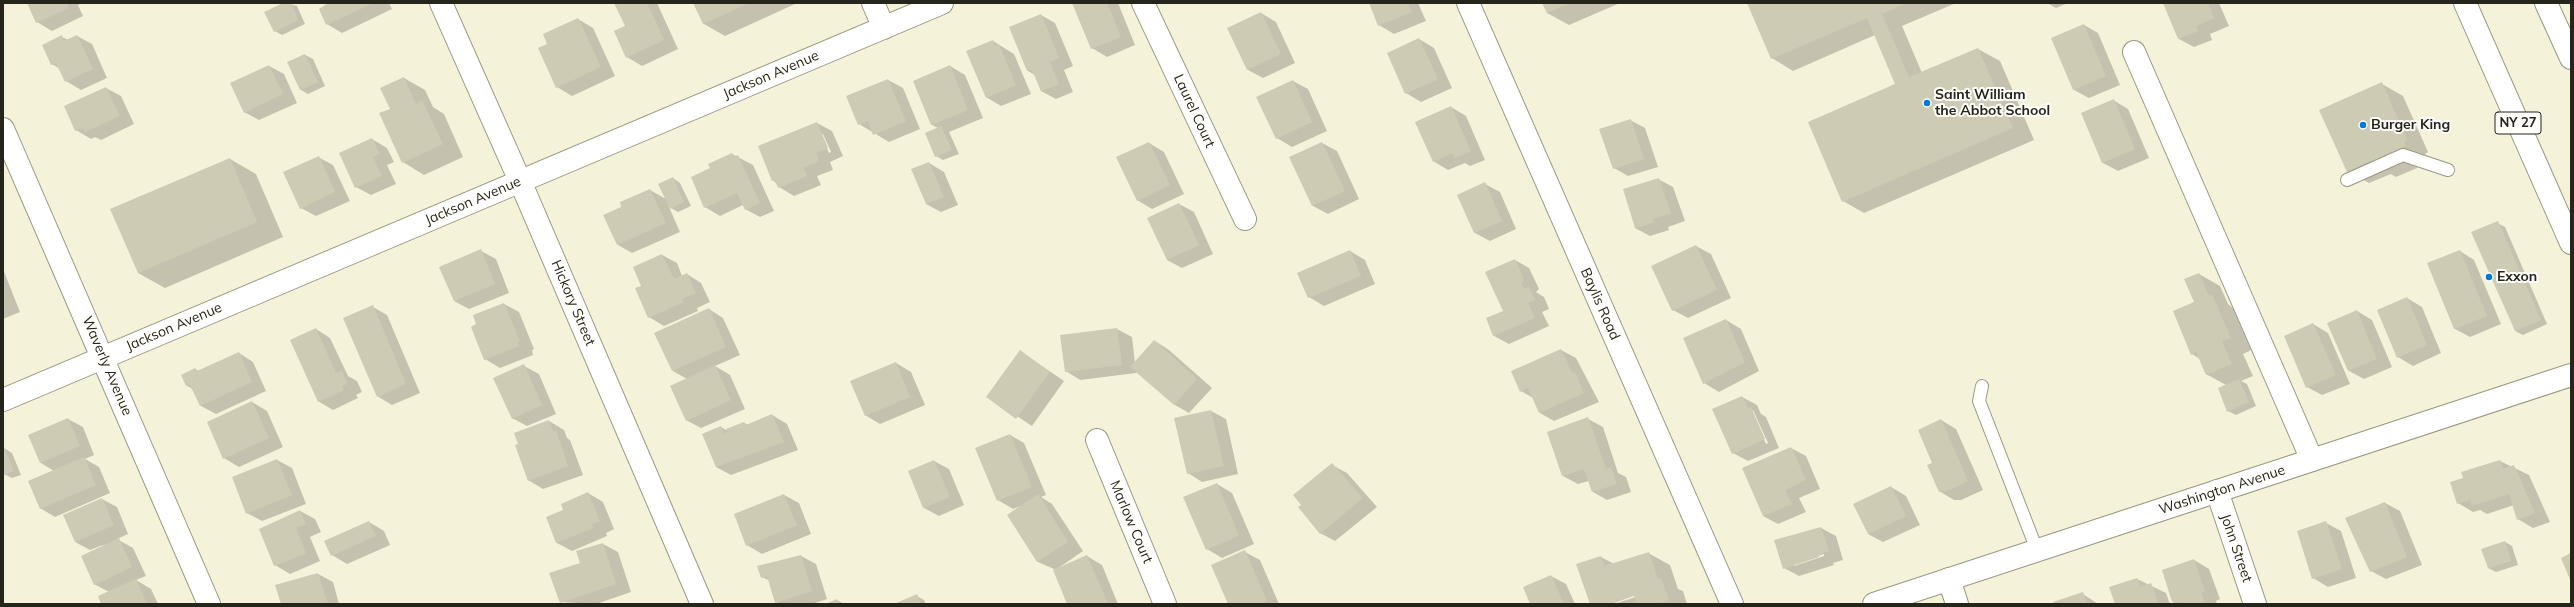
<!DOCTYPE html>
<html>
<head>
<meta charset="utf-8">
<style>
	body { margin:0 }
	#map { position:relative; width:2574px; height:607px; overflow:hidden; background:#f5f2da; font-family:Mulish,sans-serif }
	canvas { display:block }
	.frame { position:absolute; inset:0; border:4px solid #26251c; pointer-events:none }
</style>
</head>
<body>
<div id="map">
<canvas width="2574" height="607"></canvas>
<div class="frame"></div>
</div>
<script>
const context = document.querySelector('canvas').getContext('2d');
context.lineJoin = 'round';
function paint(path, color) {
  context.fillStyle = color;
  context.fill(path, 'evenodd');
}
function strokePath(path, color, width, dash) {
  context.strokeStyle = color;
  context.lineWidth = width;
  context.lineCap = dash ? 'butt' : 'round';
  context.setLineDash(dash || []);
  context.stroke(path);
}
function write(font, color, halo, rows, align = 'center') {
  context.font = font + ' Mulish,sans-serif';
  context.lineWidth = 4;
  context.setLineDash([]);
  context.textBaseline = 'middle';
  context.strokeStyle = halo;
  context.fillStyle = color;
  for (const [text, x, y, turn = 0] of rows) {
    context.save();
    context.translate(x, y);
    context.rotate((+turn || 0) * Math.PI / 180);
    context.textAlign = isNaN(turn) ? turn : align;
    if (halo) context.strokeText(text, 0, 0);
    context.fillText(text, 0, 0);
    context.restore();
  }
}
paint(new Path2D(`
	M29,3h53l-4,2 5,11 -31,15 -15,-9z
	M286,3l11,3 8,18 -23,11 -7,-4z
	M329,3h60l3,6 -50,24 -15,-9z
	M615,3h42l21,46 -36,17 -15,-9 -1,-30z
	M694,3h101v1l-70,32 -21,-12z
	M1074,3h44l17,42 -28,12 -15,-9z
	M1370,3h48l8,18 -32,13 -15,-9z
	M1543,3h77l-51,22 -22,-12z
	M1748,3h208l-54,23 20,47 56,-24 22,12 34,79 -170,73 -21,-12 54,-116 -22,-50 -82,36 -21,-13z
	M2047,3h21l-12,5z
	M2164,3h55l10,23 -19,8 2,6 -18,7 -15,-8z
	M1261,13l15,9 19,41 -32,15 -15,-8z
	M1041,15l14,8 18,43 -9,4 9,22 -17,7 -15,-8 -6,-16 -7,-4z
	M578,19l15,9 22,48 -43,20 -15,-9z
	M2084,25l14,8 22,52 -31,13 -15,-8 -22,-52z
	M77,36l15,8 15,34 -26,12 -15,-9 -6,-12 -8,-5 10,-27 6,3z
	M1419,39l15,9 18,40 -31,14 -15,-9z
	M993,41l21,13 17,40 -30,12 -15,-9z
	M305,55l8,4 12,27 -17,8 -7,-4 -12,-27z
	M269,66l15,8 13,29 -38,17 -15,-8 -13,-29z
	M950,66l15,9 18,43 -34,14 10,22 -16,6 -7,-4 2,-28 -6,-3 -18,-43z
	M404,78l21,12 8,17 11,7 19,43 -39,18 -21,-13 -12,-53z
	M888,80l15,8 17,41 -31,13 -30,-18z
	M1293,81l15,8 19,42 -35,16 -15,-9z
	M2382,84l21,12 25,56 -3,2 2,4 -12,5 2,5 -21,9 -5,-3 -22,9 -22,-12z
	M106,88l15,8 13,28 -33,16 -6,-3 -4,2 -15,-9z
	M2113,100l15,9 21,49 -31,13 -15,-8 -21,-50z
	M1451,107l15,9 19,44 -15,6 -5,-3 -17,7 -15,-9z
	M1630,120l15,8 13,39 -30,9 -14,-8z
	M817,123l15,8 11,25 -13,6 3,8 -16,6 4,9 -27,11 -15,-9 -6,-7zM821,134h2l8,18 -2,1z
	M372,139l15,9 7,14 -7,3 9,19 -25,11 -15,-8z
	M1149,143l15,9 20,42 -32,15 -15,-9z
	M1322,143l15,8 22,48 -31,15 -15,-8z
	M732,154l21,11 21,46 -14,6 -15,-8 -2,-4 -23,11 -15,-9 6,-38z
	M318,157l15,8 17,36 -34,15 -15,-8z
	M230,159l26,15 27,63 -118,51 -27,-15z
	M929,163l15,9 14,33 -17,7 -15,-8z
	M673,178l7,5 11,23 -13,6 -9,-5 11,25 -48,21 -14,-8 32,-55 16,9z
	M1658,179l15,8 12,34 -17,6 1,3 -19,6 -15,-8z
	M1485,184l15,8 16,37 -26,12 -15,-8 -16,-38z
	M1179,204l15,8 19,42 -31,14 -15,-8z
	M2497,223l8,4 42,97 -24,11 -8,-4z
	M1696,246l15,8 20,44 -43,20 -15,-8z
	M481,251l15,8 13,34 -40,16 -15,-8z
	M1350,251l15,9 10,24 -51,22 -15,-9z
	M2460,251l14,9 27,64 -31,13 -15,-8 -27,-65z
	M662,255l15,8 5,13 5,-2 14,9 9,19 -13,6 1,3 -34,15 -15,-9 -7,-31z
	M1515,260l14,8 10,21 -3,3 8,5 5,12 -7,3 7,14 -40,18 -15,-8 10,-25z
	M3,269l17,43 -17,7z
	M2199,274l21,12 8,18 5,4 18,42 -8,4 10,22 -12,5 6,3 9,22 -20,9 -8,-4 -2,-26 -20,-11 -6,-15 -8,-5z
	M2407,298l15,9 19,46 -28,13 -15,-9z
	M504,304l15,8 15,37 -2,1 1,5 -33,13 -15,-9z
	M373,307l14,8 33,78 -28,12 -15,-9z
	M709,309l14,9 17,37 -25,11 15,9 15,34 -44,19 -15,-8 1,-41 -14,-8z
	M2357,311l15,9 20,47 -28,12 -15,-8 -21,-48z
	M1726,320l15,9 18,42 -40,21 -15,-9z
	M2313,324l15,9 22,51 -28,11 -15,-8z
	M316,329l14,9 18,38 9,5 5,11 -6,3 2,3 -25,12 -15,-9z
	M1117,329l15,8 3,26 20,-22 14,9 43,38 -23,25 -14,-8 -39,-35v3l-56,7 -14,-9z
	M1561,350l15,8 23,44 -45,19 -14,-8 -7,-15 -12,-7z
	M1020,351l44,30 -32,45 -44,-29z
	M239,353l14,9 13,29 -50,23 -15,-8 -8,-17 -6,-3 8,-17 4,2z
	M896,363l15,9 14,33 -45,19 -15,-9z
	M524,366l15,8 17,40 -29,12 -15,-8z
	M1742,397l15,8 4,9 5,3 13,31 -31,13 -15,-8zM1751,410h2l15,33 -2,1z
	M252,402l15,9 16,36 -44,20 -15,-9z
	M1211,411l15,8 12,55 -36,8 -14,-9z
	M772,415l15,9 11,26 -67,25 -15,-8 5,-40 5,3 18,-7 4,2z
	M68,419l15,8 11,28 -9,4 14,8 11,26 -55,24 -15,-9 14,-37 -13,-8 -11,-28z
	M1588,419l15,8 15,46 8,4 5,15 -24,8 -14,-8 -4,-11 -11,3 -15,-8z
	M1941,420l15,9 27,61 -22,10h-7l-15,-9 -6,-28z
	M549,421l15,9 3,8 3,2 13,35 -40,14 -15,-9 -8,-36z
	M1010,435l14,8 22,52 -5,2 11,7 31,47 -26,18 30,-13 15,9 16,39h-49l-15,-35 -16,-7 -30,-47 12,-9 -7,3 -15,-9z
	M4,448l8,5 9,22 -9,3 -8,-4z
	M1791,448l15,8 14,33 -21,9 7,14 -28,12 -15,-8z
	M277,460l15,8 14,36 -44,17 -15,-8z
	M934,461l15,8 15,36 -25,11 -15,-8 -15,-37z
	M2500,461l29,14 21,47 -17,6 -15,-9 -4,-14 -27,9 -7,-4 -7,2 -15,-9 6,-24z
	M1332,465l15,8 30,34 -42,34 -15,-8z
	M1217,484l15,9 22,51 -32,14 -15,-9z
	M1891,487l15,9 14,29 -37,17 -15,-8z
	M588,493l15,9 11,27 -8,4 1,3 -35,15 -15,-8 8,-33z
	M784,495l15,8 12,31 -49,20 -15,-9 -12,-30z
	M102,499l15,8 11,27 -11,5 16,9 13,28 -10,4 15,9 7,15h-56l7,-12 -15,-8 10,-38 -1,-1 -13,5 -15,-8z
	M2385,503l15,8 22,54 -36,14 -15,-8z
	M300,511l15,8 6,13 -11,5 10,24 -30,13 -15,-9z
	M369,522l15,9 6,14 -43,19 -15,-9z
	M2326,523l15,8 15,47 -28,9 -15,-9z
	M1821,528l15,8 7,24 -10,3 1,2 -35,11 -15,-8 -9,-27zM1824,554v2l-30,10v-2z
	M2505,542l7,4 6,19 -22,7 -8,-4z
	M603,544l15,8 13,40 -35,12 -35,-2 20,-38z
	M1245,552l15,8 19,44h-50z
	M1648,553l22,12 8,24 5,2 4,13h-73l25,-8 -1,-2 -30,10h-17l10,-47 13,7z
	M801,556l15,8 11,35 -15,5h-33l-3,-2 -6,-21 -8,-4z
	M2194,560l15,9 11,30 -4,2 1,3h-40l-4,-2z
	M318,574l15,8 6,22h-57z
	M1551,576l15,8 9,20h-44z
	M2137,579l29,14 4,11h-54z
	M2083,594l15,10h-43z
	M917,596l7,4 2,4h-29z
	M837,600l7,4h-16z`), '#0003');
paint(new Path2D(`
	M27,3h40l2,5 -33,15z
	M283,3h8l7,17 -24,12 -10,-20z
	M328,3h45l-47,22 -7,-16z
	M614,3h33l17,37 -38,18 -12,-27 11,-5z
	M693,3h56l-46,21z
	M1072,3h35l14,34 -30,12z
	M1369,3h39l4,9 -34,14z
	M1542,3h29l-24,10z
	M1747,3h160l-25,11 27,63 69,-29 35,80 -171,74 -34,-80 87,-38 -28,-66 -96,41z
	M2163,3h45l6,15 -18,8 2,5 -20,8z
	M1261,12l20,42 -34,16 -20,-42z
	M1041,14l18,44 -9,4 9,22 -18,7 -9,-21 -5,1 -18,-44z
	M578,18l23,49 -45,21 -18,-40 9,-4 -4,-10z
	M2084,24l22,52 -33,14 -22,-52z
	M62,35l2,6 13,-6 16,34 -28,13 -9,-19 -5,2 -9,-20z
	M1419,38l19,41 -33,15 -18,-41z
	M993,40l2,6 4,-2 17,41 -30,13 -20,-47z
	M305,54l13,28 -18,8 -13,-28z
	M269,65l14,29 -39,19 -14,-30z
	M950,65l18,45 -37,15 -18,-44z
	M404,77l12,27 6,-4 21,44 -41,19 -23,-50 11,-4 -10,-21z
	M888,79l18,42 -33,14 -5,-14 -10,4 -12,-29z
	M1293,80l19,42 -36,17 -20,-42z
	M2382,82l25,58 -3,2 2,4 -11,5 1,4 -22,10 -2,-5 -25,12 -28,-62z
	M106,87l14,29 -35,16 -2,-4 -8,3 -11,-25z
	M2114,99l21,50 -33,14 -21,-50z
	M1451,106l20,45 -16,7 -3,-5 -19,9 -18,-40z
	M1631,119l13,40 -31,10 -14,-40z
	M817,122l11,26 -12,5 3,8 -16,7 4,8 -29,12 -3,-8 -3,1 -14,-35z
	M941,126l11,24 -17,7 -10,-24z
	M372,138l8,16 -7,3 9,19 -27,12 -16,-35z
	M1149,142l21,43 -33,16 -21,-44z
	M1322,142l23,49 -33,15 -23,-49z
	M732,153l2,4 4,-2 22,48 -15,7 -8,-17 -33,15 -13,-31 19,-9 -2,-4z
	M319,156l16,36 -35,17 -17,-37z
	M230,158l27,64 -119,51 -28,-64z
	M929,162l15,35 -18,7 -15,-35z
	M673,177l11,25 -14,7 -12,-25z
	M1659,178l12,35 -18,6 2,3 -20,6 -12,-39z
	M1485,182l17,39 -28,12 -17,-38z
	M650,189l16,34 -49,22 -14,-30 18,-8 -1,-5z
	M1179,203l20,42 -32,15 -20,-42z
	M2498,221l43,99 -26,11 -44,-99z
	M1696,245l21,45 -45,21 -21,-45z
	M481,249l14,35 -41,17 -15,-34z
	M1350,250l11,26 -53,22 -11,-25z
	M2460,250l27,66 -33,13 -27,-66z
	M662,254l12,25 13,-6 9,20 -14,6 2,3 -36,16 -13,-30 6,-2 -8,-19z
	M1515,259l9,22 -3,1 3,7 5,-2 6,13 -7,3 7,15 -42,18 -7,-18 17,-7 -18,-39z
	M2199,273l10,23 3,-2 19,44 -9,3 10,23 -26,11 -10,-23 -5,3 -18,-44 21,-9 -10,-23z
	M2407,297l20,48 -30,13 -20,-48z
	M504,303l16,38 -3,1 2,4 -35,14 -13,-33 5,-3 -3,-9z
	M373,305l33,79 -29,13 -34,-79z
	M709,308l17,39 -54,24 -18,-38z
	M2357,310l20,49 -29,12 -21,-48z
	M1726,319l19,43 -42,22 -20,-46z
	M2313,323l23,52 -30,13 -22,-52z
	M316,328l20,45 6,-2 5,13 -5,2 2,4 -26,12 -28,-62z
	M1117,328l5,37 -57,7 -5,-37z
	M1154,340l43,39 -23,26 -44,-38z
	M1561,349l11,24 3,-1 9,21 -45,20 -11,-25 -8,4 -9,-21z
	M1020,350l30,22 -34,47 -30,-22z
	M239,352l13,30 -52,24 -10,-21 -4,1 -5,-11 14,-7 2,3z
	M896,362l14,35 -45,19 -15,-35z
	M524,364l18,41 -30,14 -19,-41z
	M715,365l16,35 -45,21 -16,-35z
	M2239,379l10,23 -22,10 -9,-24z
	M1742,396l6,12 3,-1 14,32 -33,15 -20,-45z
	M252,401l17,37 -46,21 -16,-37z
	M1211,410l13,56 -37,8 -13,-56z
	M772,414l12,28 -68,25 -14,-33 19,-8 3,8 3,-2 -1,-3 18,-7 2,3z
	M1588,417l18,52 5,-2 6,17 -25,8 -8,-23 -22,7 -15,-44z
	M68,418l12,28 -40,17 -12,-28z
	M1941,419l27,62 -23,11 -1,-2 -5,2 -12,-27 5,-2 -14,-33z
	M549,420l4,11 3,-1 12,36 -40,15 -13,-36 3,-1 -4,-11z
	M1010,434l22,53 -35,14 -22,-53z
	M4,447l10,24 -10,4 -1,-27z
	M1791,447l15,33 -21,10 7,14 -29,12 -21,-48z
	M84,457l12,28 -56,24 -12,-28z
	M277,459l15,36 -46,19 -14,-37z
	M934,460l16,37 -27,11 -15,-37z
	M2500,460l3,9 11,-4 21,48 -18,7 -8,-26 -37,12 -2,-6 -13,4 -7,-22 13,-4 -2,-6z
	M1332,463l31,35 -43,36 -22,-27 3,-2 -8,-10z
	M1217,483l22,53 -33,14 -23,-53z
	M1891,486l15,30 -38,18 -15,-30z
	M588,492l12,29 -8,3 1,4 -37,15 -10,-26 17,-7 -2,-6z
	M784,494l13,31 -51,21 -12,-32z
	M1038,494l30,48 -31,20 -30,-47z
	M102,498l12,27 -39,17 -12,-27z
	M2385,502l22,55 -37,15 -25,-54z
	M300,510l6,14 -10,4 10,25 -32,13 -15,-37z
	M369,521l7,15 -45,20 -7,-15z
	M2326,521l16,48 -30,10 -15,-48z
	M1821,527l8,24 -10,4v2l-36,12 -9,-29z
	M119,538l13,29 -38,18 -13,-29z
	M2505,541l6,20 -23,7 -7,-19z
	M603,543l13,41 -56,19 -11,-30 31,-10 -4,-12z
	M1245,550l22,51 -6,3h-33l-17,-39z
	M1649,552l9,27 3,-1 8,22 -11,4h-21l-3,-8 -23,8h-21l-14,-40 25,-8 3,10z
	M2571,553v29l-10,-24z
	M801,555l11,36 -37,12 -8,-27 -6,2 -4,-12z
	M1087,555l21,49h-41l-14,-34z
	M2194,559l11,32 -4,1 4,12 -33,-2 -10,-32z
	M318,573l9,28 -8,3h-38l-6,-19z
	M1551,575l13,29h-34l-7,-17z
	M2137,578l3,9 11,-4 7,21h-43l-6,-17z
	M136,579l11,25h-46l-3,-8z
	M2083,592l4,12h-33l-1,-2z
	M917,594l4,10h-27z
	M837,599l2,5h-14z`), '#cdcbb3');
const lane = new Path2D(`
	M2347,180l56,-25 45,15
	M1982,386l-3,15 58,149`);
const street = new Path2D(`
	M441,3l79,178 182,423
	M873,3l11,25
	M1143,3l102,216
	M1468,3l264,601
	M2134,52l178,408
	M3,129l206,475
	M3,400l939,-397
	M1097,440l68,164
	M2217,491l38,113
	M1949,579l8,25`);
const secondary = new Path2D(`
	M1874,604l697,-229`);
const highway = new Path2D(`
	M2465,3l106,240
	M2546,3l25,55`);
strokePath(lane, '#9a9781', 14);
strokePath(street, '#9a9781', 24);
strokePath(secondary, '#9a9781', 24);
strokePath(highway, '#9a9781', 24);
strokePath(lane, '#fff', 12);
strokePath(street, '#fff', 22);
strokePath(secondary, '#fff', 22);
strokePath(highway, '#fff', 22);
for (const [x, y, r, color] of [
	[1927,103,4,"#007ae1"],
	[2363,125,4,"#007ae1"],
	[2489,277,4,"#007ae1"]
]) {
  const dot = new Path2D();
  dot.arc(x, y, r, 0, 2 * Math.PI);
  context.fillStyle = color;
  context.fill(dot);
  strokePath(dot, '#fffefa', 1.5);
}
for (const [x, y, w] of [
	[2518,123,46]
]) {
  const box = new Path2D();
  box.roundRect(x - w / 2, y - 11, w, 22, 3);
  context.fillStyle = '#fffefa';
  context.fill(box);
  strokePath(box, '#26251c', 1);
}
write('bold 13px', '#26251c', null, [
	["NY 27",2518,123]
]);
write('14px', '#26251c', '#fffefa', [
	["Jackson Avenue",771,75,-23],
	["Laurel Court",1194,111,65],
	["Jackson Avenue",473,201,-23],
	["Hickory Street",573,303,67],
	["Baylis Road",1600,304,66],
	["Jackson Avenue",174,327,-23],
	["Waverly Avenue",107,366,67],
	["Washington Avenue",2222,490,-18],
	["Marlow Court",1131,522,67],
	["John Street",2236,548,71]
]);
write('bold 14px', '#26251c', '#fffefa', [
	["Saint William",1935,95],
	["the Abbot School",1935,111],
	["Burger King",2371,125],
	["Exxon",2497,277]
], 'left');
</script>
</body>
</html>
